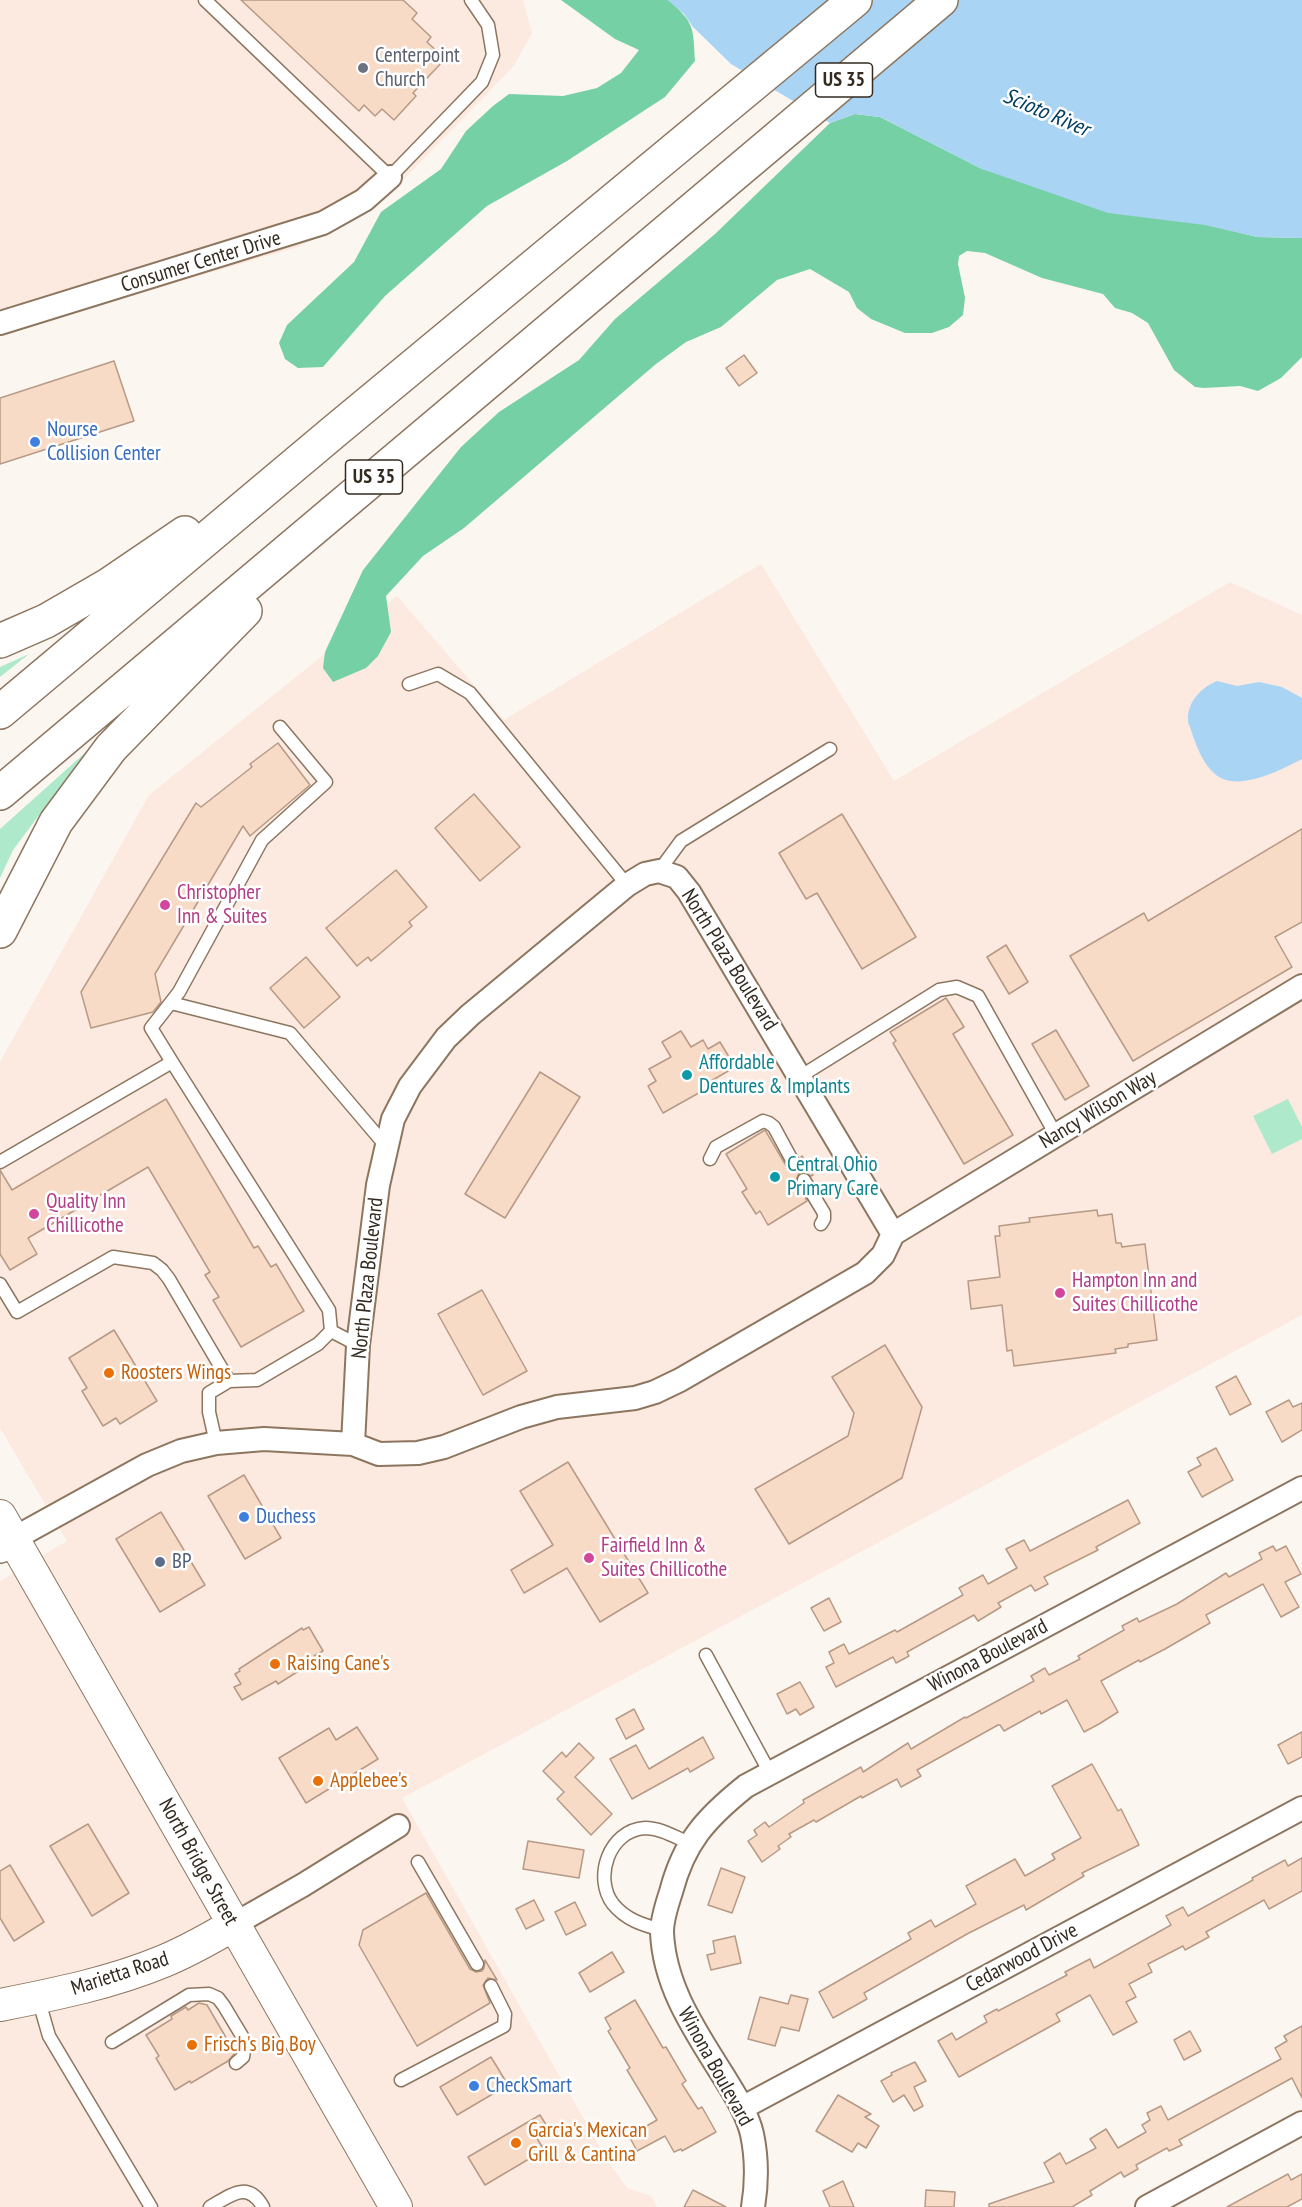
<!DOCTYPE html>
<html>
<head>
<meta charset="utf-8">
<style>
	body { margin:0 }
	canvas { display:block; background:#fcf6f1 }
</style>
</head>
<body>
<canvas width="1302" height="2207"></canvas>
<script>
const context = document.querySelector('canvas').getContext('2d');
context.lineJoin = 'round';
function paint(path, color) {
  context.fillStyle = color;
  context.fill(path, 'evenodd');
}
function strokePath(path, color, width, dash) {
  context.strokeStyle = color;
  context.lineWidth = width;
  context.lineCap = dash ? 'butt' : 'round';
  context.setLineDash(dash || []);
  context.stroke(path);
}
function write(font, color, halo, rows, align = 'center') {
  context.font = font + ' "PT Sans Narrow",sans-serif';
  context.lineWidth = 5;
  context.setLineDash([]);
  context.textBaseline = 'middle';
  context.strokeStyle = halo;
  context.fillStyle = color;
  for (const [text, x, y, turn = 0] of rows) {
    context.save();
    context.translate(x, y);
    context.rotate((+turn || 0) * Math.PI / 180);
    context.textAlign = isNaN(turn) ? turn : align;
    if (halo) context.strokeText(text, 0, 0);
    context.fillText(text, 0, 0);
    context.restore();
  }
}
paint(new Path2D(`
	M0,0h523l9,33 -19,34 -120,123 -34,27 -61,30 -298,87z
	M761,564l133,217 336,-199 72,33v700l-900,483 205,362 20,28 24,8 6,11h-657v-626l67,-40 -67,-113v-366l149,-267 248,-199 107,124z`), '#fce9e0');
paint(new Path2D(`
	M29,654l-29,23v-10z
	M87,751l-74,99 -13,28v-49z
	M1288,1099l14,28v12l-30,15 -19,-38z`), '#aee9cb');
paint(new Path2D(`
	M561,0h107c27,23 25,27 27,61l-30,36 -98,64 -80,45 -102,90 -62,71 -25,1 -13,-9 -6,-16 8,-18 67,-63 27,-50 60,-43 25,-38 27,-25 16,-12 54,2 34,-8 24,-15 18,-23 -24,-11z
	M855,114l25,3 102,52 275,68 45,1v119l-21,21 -23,13 -18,-5 -36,2 -9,-1 -21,-17 -26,-47 -16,-10 -17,-5 -12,-14 -61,-16 -57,-25 -18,-2 -8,5 -1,8 7,34 -2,17 -14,12 -17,6h-27l-34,-14 -14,-11 -8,-16 -39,-23 -33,11 -56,47 -35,15 -30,22 -192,164 -41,28 -37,40 5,36 -13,24 -12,12 -33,14 -10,-14 2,-16 38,-82 98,-123 38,-35 80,-52 36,-41 100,-85 115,-111z`), '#76d0a6');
paint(new Path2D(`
	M668,0h634v238l-45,-1 -52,-12 -97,-12 -126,-44 -102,-52 -25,-3 -25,9 -99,-59 -38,-37 -9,-13z
	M1217,681l20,5 22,-4 23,5 20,11v61c-19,10 -49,25 -71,22 -22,-2 -33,-30 -39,-48 -1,-4 -4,-9 -4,-13 -1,-18 14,-33 29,-39z`), '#a9d4f4');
const building = new Path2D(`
	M241,0h162l14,13 -5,6 19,18 -4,5 18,17 -32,34 3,3 -22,24 -12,-11 -7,7 -11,-11 -5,6z
	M744,355l13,18 -18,13 -13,-18z
	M114,361l20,60 -134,43v-66z
	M278,743l32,42 -60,51 -7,-10 -88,148 6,28 -8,10 -62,16 -10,-36 115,-189 5,4 51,-40 -2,-3z
	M474,794l46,53 -40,34 -45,-53z
	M842,814l74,123 -54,32 -45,-76 -11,6 -27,-46z
	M1302,829v93l-27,15 17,30 -159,94 -63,-105 74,-43 4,8z
	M396,870l31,37 -18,15 3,4 -29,25 -12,10 -3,-4 -11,9 -31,-38z
	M1006,945l22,37 -19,12 -22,-37z
	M306,957l34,40 -36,31 -34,-40z
	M946,998l18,29 -11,7 60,101 -49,29 -71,-121 3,-2 -6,-9z
	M1056,1030l33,56 -24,14 -33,-56z
	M681,1031l10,16 12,-7 5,9 12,-7 15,25 -24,14 2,4 -50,28 -15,-27 8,-5 -7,-12 22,-12 -9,-15z
	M540,1072l40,25 -75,121 -40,-24z
	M166,1099l88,149 4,-2 13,21 5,-3 28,47 -63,36 -28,-47 6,-3 -14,-22 5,-3 -62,-105 -120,71 9,16 -27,16 -10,-16v-84l12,20z
	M765,1130l23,39h9l4,-6 -1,-5 2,-2 11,19 -2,1 -8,-4 -4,1 -3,7 11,21 -39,24 -8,-14 -4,3 -14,-22 5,-3 -21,-35z
	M1097,1210l1,6 14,-2 4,29h5l1,4 23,-3 12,96 -29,4v3l-13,2 1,4 -102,13 -2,-16 -5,1 -5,-46 -31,4 -3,-28 32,-4 -5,-41h5l-1,-10 31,-4 -1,-4z
	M482,1290l45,81 -44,24 -45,-81z
	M114,1330l43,71 -37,23 -4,-6 -13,8 -21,-35 5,-3 -18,-30z
	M885,1345l37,62 -20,71 -113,66 -34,-55 93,-53 6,-23 -22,-36z
	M1236,1376l15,28 -21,11 -14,-28z
	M1289,1400l4,7 9,-4v27l-20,12 -16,-30z
	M1216,1448l17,32 -31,17 -14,-25 13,-7 -4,-7z
	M568,1462l80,131 -48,29 -33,-54 -43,25 -13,-23 42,-25 -33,-54z
	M244,1475l37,63 -36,21 -37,-63z
	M1128,1500l12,23 -44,24 2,3 -54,27 4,7 -13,7 -4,-6 -33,18 3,4 -23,14 -4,-6 -67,37 2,4 -13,7 -3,-6 -57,30 -10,-20 8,-4 -5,-11 15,-8 5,10 46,-24 2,2 66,-37 -4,-7 24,-13 5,9 29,-16 -11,-19 18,-9 6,11z
	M161,1512l44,73 -45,27 -44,-73z
	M1273,1546l3,5 10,-5 15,28 -16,8 14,25 -18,10 -18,-33 -57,31 4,8 -45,26 -25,13 -1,-2 -38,21 17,31 -19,12 -15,8 -17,-32 -26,14 -1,-3 -36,20 -4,-6h-2l-81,45 4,6 -20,11 -4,-8 -35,19 -1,-2 -45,26 -2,-2 -25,14 2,3 -13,9 2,3 -18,13 -14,-21 9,-6 -3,-5 11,-8 4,5 35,-24 -1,-3 58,-33 2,5 45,-29 3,6 54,-32 1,1 68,-37 -3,-5 14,-8 4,7 31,-16 -2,-3 46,-26 -2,-4 15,-8 2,4 38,-18 49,-31 3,4 33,-18 -3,-6z
	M829,1598l12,24 -17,9 -13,-23z
	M309,1627l14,24 -9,5 2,4 -38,24 -2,-3 -34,19 -8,-13 7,-3 -6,-10 5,-3 -1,-2 63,-41 1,2z
	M800,1682l14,25 -14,8 -4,-6 -9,5 -10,-20z
	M634,1709l10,20 -18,10 -10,-20z
	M357,1727l21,32 -72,44 -27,-45 50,-30 7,12z
	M1302,1732v25l-14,7 -10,-19z
	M703,1737l11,21 -24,14 -2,-4 -56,31 -22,-40 26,-14 13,24z
	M579,1743l15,15 -19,19 37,37 -21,21 -34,-36 7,-7 -21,-21 19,-19 4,5z
	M1092,1764l26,47 3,-2 18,36 -57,28 2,3 -58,34 -2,-5 -57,29 -103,59 3,6 -34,19 -14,-26 92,-53 -3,-6 23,-13 4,7 41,-23 -10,-18 49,-27 10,17 30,-17 -3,-5 29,-16 -29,-52z
	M88,1824l41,69 -37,23 -42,-70z
	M528,1841l56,9 -5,28 -56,-9z
	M1302,1858v33l-33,18 -5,-9 -58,32 3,5 -24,13 -2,-4 -35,18 4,8 -23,12 7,13 -10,5 11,20 -24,13 -23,-40 -34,19 4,7 -101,56 -21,-36 14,-8 4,7 31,-18 -3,-6 13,-7 1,2 69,-36 -2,-3 25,-13 4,9 77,-43 -5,-9 17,-9 5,9 65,-36 -1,-2 33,-18 3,6z
	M10,1865l34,57 -30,19 -14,-23v-47z
	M721,1868l24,9 -13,36 -24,-8z
	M426,1893l44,76 6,3 6,-1 2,-3 1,-8 12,20 -9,-2 -5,7 7,18 -73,43 -58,-101 4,-15z
	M534,1900l10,20 -18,9 -10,-20z
	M575,1902l11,23 -20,10 -11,-23z
	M735,1936l6,27 -30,7 -4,-15 8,-2 -2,-12z
	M612,1952l12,20 -34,20 -11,-19z
	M791,1995l17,4 -9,32 -18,-4 -6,19 -27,-7 12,-42 28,7z
	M635,2000l28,48 3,-1 20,34 -4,3 16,25 4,-2 14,25 -34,19 -1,-2 -7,3 -9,-16 -28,15 -8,-15 28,-16 -30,-50 3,-2 -22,-37 3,-2 -6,-11z
	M199,2003l8,2 28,48 -7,8 -37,22 -1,-2 -15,9 -19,-32 3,-2 -13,-21 26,-16 -1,-3 15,-9 2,3z
	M1302,2026v72l-10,-20 -113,62 3,5 -13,6 -2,-3 -31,17 2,4 -14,8 -3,-5 -31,19 2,4 -20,12h-83v-3l65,-22 -10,-19 16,-10 6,11 30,-16 -6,-9 16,-10 12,19 28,-16 -4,-7 8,-5 -3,-7 14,-7 7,14 113,-61 -6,-11 12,-7 -3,-5z
	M1190,2031l11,20 -17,9 -10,-20z
	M491,2057l17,28 -51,30 -17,-28z
	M915,2062l11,19 -12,6 9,19 -9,5 -10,-16 -11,7 -12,-21 11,-6 -1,-2z
	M838,2095l33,19 -6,3 14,9 -13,22 -8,-5 -6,9 -36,-21z
	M540,2115l8,13 -13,7 9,15 -59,35 -17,-28z
	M1288,2174l3,6 11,-6v25l-15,8h-60z
	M843,2181l11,26h-24l-7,-16z
	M693,2190l33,17h-42z
	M926,2190l29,2 -1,15h-29z`);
paint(building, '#f8dbc6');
strokePath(building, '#b69a85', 1.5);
const lane = new Path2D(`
	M205,0l185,177 92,-95 11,-27 -5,-30 -17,-25
	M409,684l29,-10 32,19 157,192
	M659,871l22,-30 149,-92
	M171,1003l119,30 96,113
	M172,1062l-21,-34 28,-36 83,-152 64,-58 -46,-55
	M801,1076l138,-86 18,-3 21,9 78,139
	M710,1159l6,-12 47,-26 6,2 5,4 19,35
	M0,1162l172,-100 157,248 2,21 -13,13 -61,36 -28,1 -60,-102 -7,-9 -9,-7 -40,-6 -96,55 -17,-28
	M804,1180l20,33v6l-3,5
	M331,1331l27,14
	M216,1443l-7,-31v-19l20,-12
	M706,1655l64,118
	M418,1862l59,102
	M662,1930c-19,-5 -36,-10 -49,-26 -20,-26 -4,-74 32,-76 16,0 30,9 44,15
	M38,1998l11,38 102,171
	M112,2042l77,-47 20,-1 9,4 6,8 18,30 3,8 -2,13 -7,6
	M401,2080l103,-54 1,-12 -14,-28
	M210,2207c21,-12 38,-27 53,0`);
const street = new Path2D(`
	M0,323l323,-100 41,-23 26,-23
	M893,1234l409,-248
	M13,1539l134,-74 34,-14 35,-8 48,-4 89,5 26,10 39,-1 26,-6 77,-30 36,-10 78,-9 20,-6 25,-12 185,-107 18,-18 10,-21 -204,-342 -12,-15 -18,-6 -14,3 -18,11 -157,130 -24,23 -36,48 -17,33 -15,66 -20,160 -5,99
	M233,1925l70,-40 95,-59
	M742,2108l560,-300
	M753,2207c4,-24 4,-49 -1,-73 -5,-21 -17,-39 -28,-57 -28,-45 -60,-90 -62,-145 0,-13 5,-28 9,-40 13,-50 35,-74 75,-106l556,-298
	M1147,2207l155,-84`);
const secondary = new Path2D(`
	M0,1516l396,691
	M0,2005c56,-11 111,-22 164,-44 24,-10 47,-23 69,-36`);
const highway = new Path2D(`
	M0,641l46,-20 64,-37 75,-51
	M0,712l336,-282 519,-430
	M0,793l941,-793
	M0,931l56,-109 55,-74 134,-137
	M0,1546l13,-7`);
strokePath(lane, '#8d765f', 15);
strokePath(street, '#8d765f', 26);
strokePath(secondary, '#8d765f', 34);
strokePath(highway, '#8d765f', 36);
strokePath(lane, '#fff', 12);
strokePath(street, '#fff', 22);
strokePath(secondary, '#fff', 32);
strokePath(highway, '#fff', 33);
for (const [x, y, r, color] of [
	[363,68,6,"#6b7280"],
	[35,442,6,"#3f7fe0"],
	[165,905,6,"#d1479c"],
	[687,1075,6,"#0f9aa8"],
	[775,1177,6,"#0f9aa8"],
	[34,1214,6,"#d1479c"],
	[1060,1293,6,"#d1479c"],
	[109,1373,6,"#e8710a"],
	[244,1517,6,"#3f7fe0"],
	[589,1558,6,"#d1479c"],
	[160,1562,6,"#5c6f8a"],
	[275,1664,6,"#e8710a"],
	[318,1781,6,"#e8710a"],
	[192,2045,6,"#e8710a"],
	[474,2086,6,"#3f7fe0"],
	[516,2143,6,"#e8710a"]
]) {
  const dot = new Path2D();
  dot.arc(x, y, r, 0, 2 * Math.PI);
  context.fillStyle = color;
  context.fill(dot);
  strokePath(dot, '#fff', 2);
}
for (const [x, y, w] of [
	[844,80,57],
	[374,477,57]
]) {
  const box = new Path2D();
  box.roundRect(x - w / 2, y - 17, w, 34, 4.5);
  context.fillStyle = '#fff';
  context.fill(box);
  strokePath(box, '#332a20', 1.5);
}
write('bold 20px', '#332a20', null, [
	["US 35",844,80],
	["US 35",374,477]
]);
write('21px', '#5b616d', '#fff', [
	["Centerpoint",375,56],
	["Church",375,80]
], 'left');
write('21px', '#332a20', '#fff', [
	["Consumer Center Drive",201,262,-17],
	["North Plaza Boulevard",729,960,58],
	["Nancy Wilson Way",1098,1110,-31],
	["North Plaza Boulevard",368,1278,-84],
	["Winona Boulevard",988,1656,-28],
	["North Bridge Street",198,1862,61],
	["Cedarwood Drive",1022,1958,-28],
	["Marietta Road",120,1974,-18],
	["Winona Boulevard",715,2067,61]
]);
write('21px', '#366cbe', '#fff', [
	["Nourse",47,430],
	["Collision Center",47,454],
	["Duchess",256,1517],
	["CheckSmart",486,2086]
], 'left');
write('21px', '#b23c85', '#fff', [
	["Christopher",177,893],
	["Inn & Suites",177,917],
	["Quality Inn",46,1202],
	["Chillicothe",46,1226],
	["Hampton Inn and",1072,1281],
	["Suites Chillicothe",1072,1305],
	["Fairfield Inn &",601,1546],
	["Suites Chillicothe",601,1570]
], 'left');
write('21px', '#0d838f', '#fff', [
	["Affordable",699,1063],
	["Dentures & Implants",699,1087],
	["Central Ohio",787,1165],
	["Primary Care",787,1189]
], 'left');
write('21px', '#c56008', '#fff', [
	["Roosters Wings",121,1373],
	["Raising Cane's",287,1664],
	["Applebee's",330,1781],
	["Frisch's Big Boy",204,2045],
	["Garcia's Mexican",528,2131],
	["Grill & Cantina",528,2155]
], 'left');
write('21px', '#4e5e75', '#fff', [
	["BP",172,1562]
], 'left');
write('italic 22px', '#003e60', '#fff', [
	["Scioto River",1046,113,23]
]);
</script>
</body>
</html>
